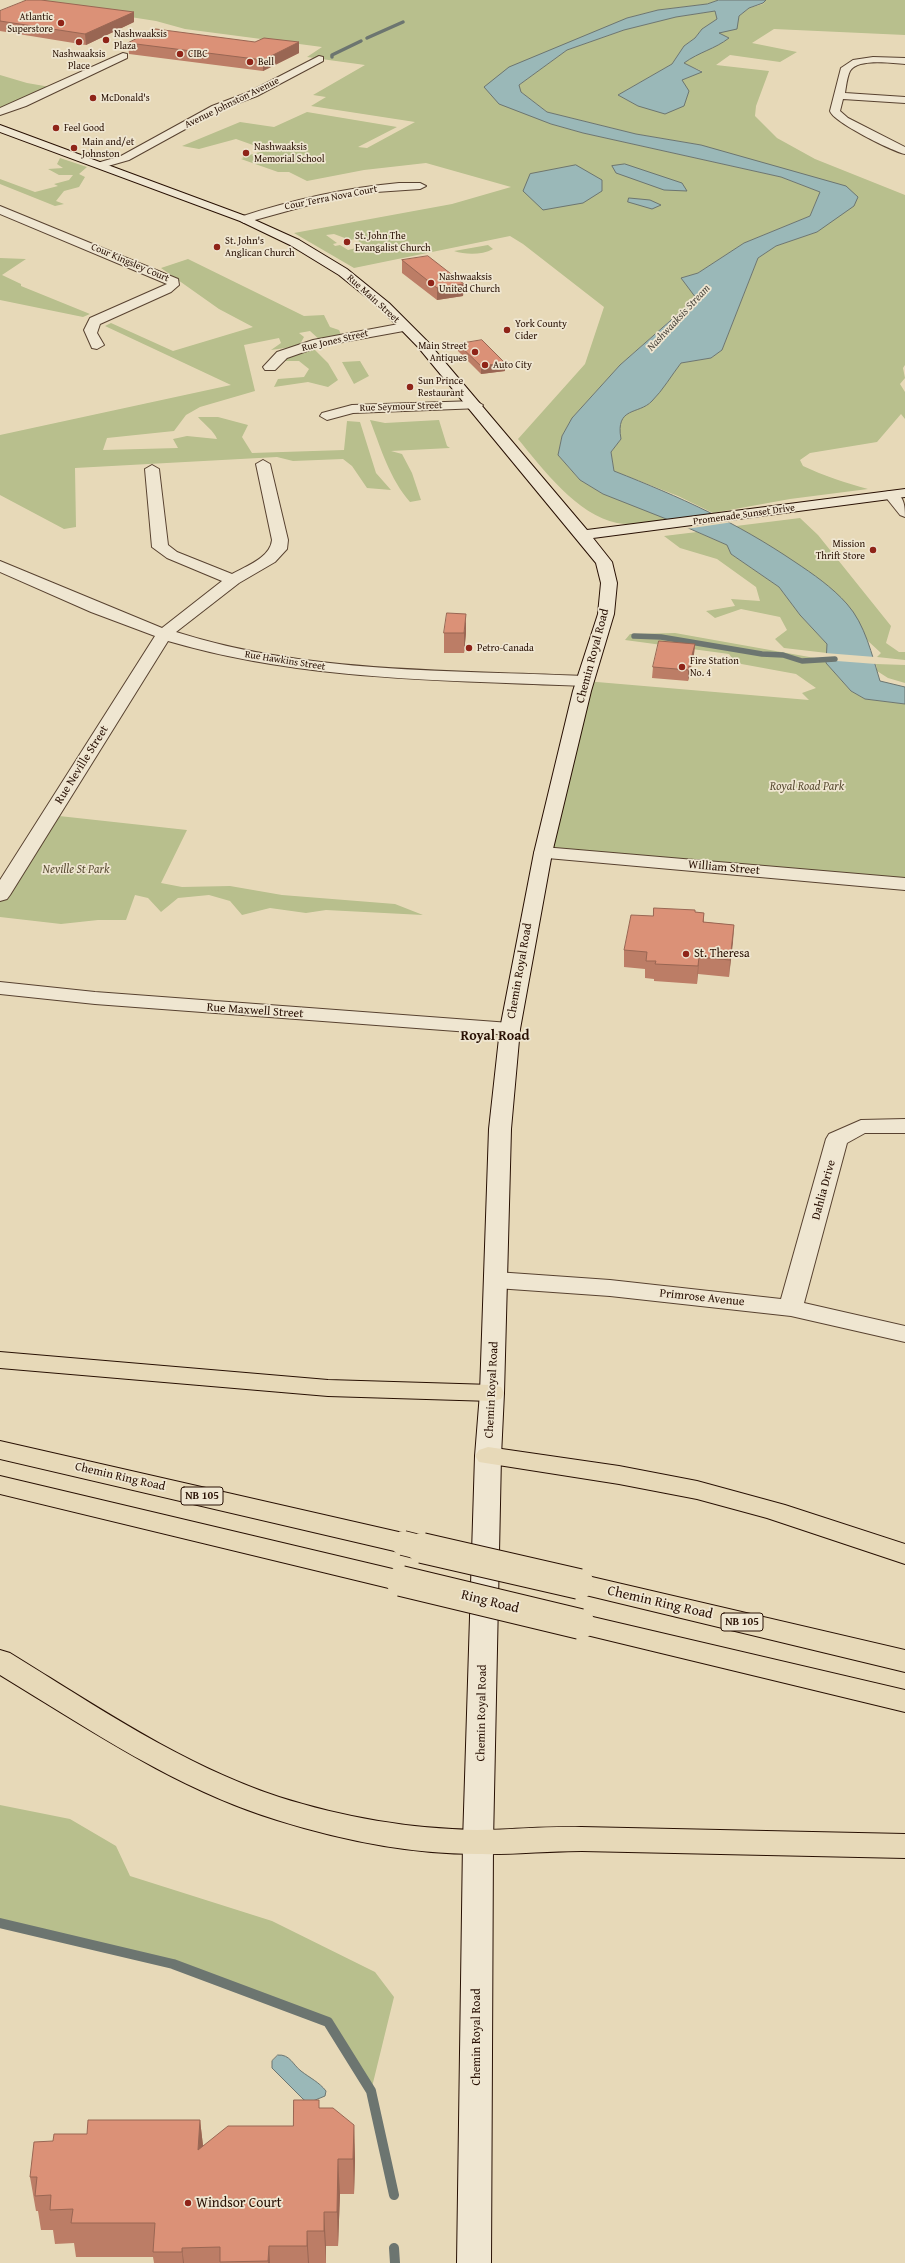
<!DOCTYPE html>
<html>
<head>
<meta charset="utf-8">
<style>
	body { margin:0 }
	canvas { display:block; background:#e7d9b8 }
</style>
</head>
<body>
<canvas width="905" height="2263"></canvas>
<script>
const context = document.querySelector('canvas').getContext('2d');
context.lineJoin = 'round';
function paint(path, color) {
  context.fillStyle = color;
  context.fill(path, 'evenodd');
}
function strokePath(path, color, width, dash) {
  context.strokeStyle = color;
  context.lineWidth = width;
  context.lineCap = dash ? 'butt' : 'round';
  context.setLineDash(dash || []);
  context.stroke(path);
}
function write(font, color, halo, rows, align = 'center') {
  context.font = font + ' "Gentium Book Plus",serif';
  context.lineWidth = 3.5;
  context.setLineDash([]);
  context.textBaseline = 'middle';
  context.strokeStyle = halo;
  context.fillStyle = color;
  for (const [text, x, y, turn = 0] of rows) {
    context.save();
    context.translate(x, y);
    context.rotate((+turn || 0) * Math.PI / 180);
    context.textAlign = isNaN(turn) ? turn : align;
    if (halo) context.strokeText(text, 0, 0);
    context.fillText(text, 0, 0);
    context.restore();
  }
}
paint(new Path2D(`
	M21,0h698l-12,4 -49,6 -31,8 -143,69 67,37 32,9 198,44 39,15 -10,24 -66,27 -46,30 -17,5 15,19 -76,68 -48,53 -10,18 -4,19 22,25 23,14 65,25c-17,2 -34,7 -51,4 -40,-8 -74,-54 -99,-84l67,-75 19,-57 -81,-63 -13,-8 -156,32 -60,-35 158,-29 59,-17 -85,-24 -62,7 -57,11 -18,-9h-11l-37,-13 3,-1 -2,-1 25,-7 -31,-11 -37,10 -17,-3 58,-24 34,5 33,-15 90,15 -39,20 9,1 48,-26 -104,-16 15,-9 -13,-2 52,-30 -58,-8 15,-10 -137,-18 -29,-8zM334,234l16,6 5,-1 8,5 -5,2 3,1 -13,3 -8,-5 -5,1 -2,-2 4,-1 -11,-8z
	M766,0h139v35l-131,-6 -22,14 45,9 -17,10 -50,-7 -14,10 53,6 -13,35 -1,10 22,22 38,21 90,36v170l-2,3 2,10 -5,6 5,8v27l-4,-5 -24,28 -67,11 -10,7 3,6c21,10 43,17 65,23l-78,10 -77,14 -35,-17 -64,-25 -3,-19 10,-13c-6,-33 18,-24 31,-38 11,-11 19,-26 29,-38l30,-5 11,-8 36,-92 18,-12 41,-14 41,-35 -157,-52 -65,-11 -89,-22 -26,-20 -2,-7 48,-35 57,-20 52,-13 39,-6 3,8 -16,10 -7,9 -11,8 -12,18 -54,31 20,11 44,-26 20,-9 -19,-8c15,-11 32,-14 46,-25l-11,-5 31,-25 14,-4z
	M0,75l27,8 29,5 -56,24z
	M60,158l27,9 -8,7 6,3 -6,10 -15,4 -8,10 8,3 -9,2 -55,-22v-5l35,13 23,-6 -4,-2 15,-4 4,-5h-14l-11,-6 15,-1 -6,-4z
	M488,245l5,4c-11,6 -27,6 -39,2z
	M0,258l26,1 -24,16 19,9v2l69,28 -7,3 -83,-17z
	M188,259l116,57 20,-1 6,12 9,3 3,7 -21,4 -11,-10 -11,2 5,4 -5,9 -28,4 10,-7 -2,-5 -35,7 11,46 -55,16 -14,8 -12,16 -67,7 -4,12 75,-2 -5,-9 14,-3 30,3c-3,-8 -13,-15 -19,-22h20l30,8 -6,12 10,16 92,-3 3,-29 13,1 16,51 15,17 -24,-2 -15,-22 -9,-7 -50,2 -16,-4 -202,11 1,59 -12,2 -64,-34v-60l231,-50 -126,-59 6,-3 62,28 80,-24 -34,-18 -58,-41z
	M313,348l15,15 10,17 -10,7 -20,-5 -34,5 4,-8 26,-2 5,-8 -10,-8h-14l5,-6z
	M360,361l9,15 -15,8 -12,-22z
	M370,420l15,3 54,-3 8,26 3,2 -59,3 11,3 10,19 9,27 -11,2c-20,-23 -29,-53 -40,-82z
	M800,518l18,17 73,91 -5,17 13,9h6v8l-28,-3 4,-4 -13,-12 -21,-37 -28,-25 -49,-33 -34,-20z
	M697,532l30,13 4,9 48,33 21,28 27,29v9l-43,-5 -9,-9 12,-9 -7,-13 -39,-8 -26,9 -9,-7 29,-5 -4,-7 29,2 -4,-14 -39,-28 -37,-11 -16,-12z
	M675,633l151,27v3l25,28 14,8 40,5v180l-362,-31 42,-172 224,19 -7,-7 14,-5 -20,-14 -60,-11 -7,-9 -104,-14 5,-6z
	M876,664l29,1v18l-17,-5 -11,-7z
	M50,815l137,15 -26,53 21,4 48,-1 52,9 113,9 28,11 -97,-5 -20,3 -36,-5 -28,7 -12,-14 -21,-6 -31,3 -17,14 -13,-14 -13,-3 -9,25h-28l-37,4 -61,-7v-22z
	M0,1805l70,14 46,27 14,30 142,45 103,51 19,25 -23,94 -43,-69 -155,-58 -173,-41z`), '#b8bf8d');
const water = new Path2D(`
	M719,0h47l-3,3 -14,5 -10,8 -2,13 -18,4 10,5c-14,11 -30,14 -45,25l18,9 -20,8 7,11 -5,15 -19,8 -27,-8 -20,-11 54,-31 12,-18 11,-8 7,-9 15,-10 -2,-8 -39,6 -52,13 -57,20 -48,35 2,7 26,20 89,22 65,11 145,41 12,11 -4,9 -37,26 -41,14 -18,12 -36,92 -11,8 -30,5c-10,13 -18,27 -29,38 -13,14 -37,5 -31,38l-10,13 3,19c66,26 122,51 181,91 18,12 37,25 52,42 18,20 25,51 33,77l25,6v17l-40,-5 -14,-8 -25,-28 1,-19 -27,-29 -21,-28 -48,-33 -4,-9 -48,-21 -76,-30 -23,-14 -22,-25 4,-19 10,-18 48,-53 76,-67 -15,-20 17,-5 46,-30 66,-27 10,-24 -39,-15 -198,-44 -32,-9 -52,-20 -15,-17 25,-20 118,-49 31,-8 49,-6z
	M625,164l57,19 5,8 -23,-1 -48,-17 -4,-7z
	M576,165l26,15v11l-19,12 -40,7 -20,-19 7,-17z
	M629,198l21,2 11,5 -9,4 -24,-7z
	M278,2055c12,-1 15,10 23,16 9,7 18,11 25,20l-1,5 -17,7 -5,-4 -31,-31v-7z`);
paint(water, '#9ab8b8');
strokePath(water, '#6c7570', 1);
paint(new Path2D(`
	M716,513l17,9 -47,7 -22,-9z
	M825,653l50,4 1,7 -52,-4z`), '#e7d9b8');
strokePath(new Path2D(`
	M367,38l36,-16
	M332,57v-2l29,-14`), '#6c7570', 3.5);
strokePath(new Path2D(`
	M634,636l27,1 101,17 21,1 19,6 33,-2`), '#6c7570', 5.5);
strokePath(new Path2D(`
	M0,1923l173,41 155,58 43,69 23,104
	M394,2248l1,15`), '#6c7570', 10);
const street = new Path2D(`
	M123,53l4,1v4l-101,48 -26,9v-7z
	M319,56l4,1v4l-66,35 -37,14 -91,50 -28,8 -6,-3 2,-2 24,-7 91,-50 37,-14z
	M873,57l32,1v6c-13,-1 -48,-6 -55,7 -3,6 -4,16 -5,22l60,4v6l-62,-4 -3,12 8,7 57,29v7c-13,-3 -72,-32 -75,-43l11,-43 12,-8z
	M399,183h21l6,3 -6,3 -44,3 -45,7 -87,24 -6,-4 2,-2c52,-17 104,-29 159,-34z
	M0,206l178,73 1,6 -8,7 -71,32 -3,9 7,12 -7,4 -5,-1 -8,-18 6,-12 77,-34 -167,-70z
	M404,323l6,4 -1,3 -88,16 -34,12 -12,12h-10l-2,-3 14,-15 36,-12z
	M476,401l7,4 -2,3 -128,5 -26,7 -7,-4 2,-3 30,-8z
	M263,460l7,4 18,76 -1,9 -12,13 -36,21 -63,49c132,42 273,38 409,44l6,1 2,4 -2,4 -6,1c-140,-6 -281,-5 -417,-45l-158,254 -3,4 -7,2v-21l155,-244 -64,-24 -91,-40v-11l162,67 60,-47 -55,-23 -15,-11 -7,-78 7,-4 7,4 9,76 9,7 55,22c14,-8 38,-16 40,-34l-16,-76z
	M891,491c13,3 14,14 14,26l-5,-2 -16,-20 2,-3z
	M543,847l362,31v12l-369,-33 -2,-4 2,-4z
	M0,982l95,10 415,31 7,2 3,4 -3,4 -7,2 -415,-31 -95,-10z
	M905,1119v14h-40l-18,10 -43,160 101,23v16l-114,-26 -181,-20 -114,-8 -8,-3 -4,-5 4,-5 8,-3 114,8 171,19 45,-160 3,-5 32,-14z`);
const secondary = new Path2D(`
	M0,125l248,92 51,23 48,29 42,34 38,38 160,189 318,-41v8l-312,41 19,24 5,21 -3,31 -23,77 -39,162 -32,176 -9,100 -7,264 -3,63 -8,386 -2,421h-34l6,-421 12,-386 5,-63 9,-264 11,-100 34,-176 39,-162 25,-77 3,-31 -5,-20 -178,-216 -38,-39 -41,-33 -49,-30 -50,-24 -240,-89z`);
const highway = new Path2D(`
	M0,1352l328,28 164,5 9,2 3,6 -3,6 -9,2 -164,-5 -328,-28z
	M0,1441l403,92 9,3 4,7 -4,7 -9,3 -403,-94z
	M488,1447l131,19 78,15 88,24 120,39v20l-138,-46 -70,-19 -78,-15 -140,-22 -4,-6 4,-6z
	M0,1476l401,95 10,3 4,7 -4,7 -10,3 -401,-97z
	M579,1574l326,76v22l-336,-81 -4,-7 4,-7z
	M580,1614l325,76v22l-335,-81 -4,-7 4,-7z
	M0,1650l10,3c86,53 172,112 269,144 63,20 132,32 198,33 35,0 69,-4 104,-3 108,2 216,5 324,7v24c-108,-2 -215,-5 -323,-7 -35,0 -70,4 -105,3 -67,0 -136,-14 -200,-34 -101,-31 -188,-91 -277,-145z`);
strokePath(street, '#584230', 2);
strokePath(secondary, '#281003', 2);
strokePath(highway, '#281003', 2);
paint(street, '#efe6d1');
paint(secondary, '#efe6d1');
paint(highway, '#e7d9b8');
const highwayBridgeFar1 = new Path2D(`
	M403,1543l24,6`);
const highwayBridge = new Path2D(`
	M422,1548l157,36
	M401,1581l179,43`);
strokePath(highwayBridgeFar1, '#281003', 26, []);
strokePath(highwayBridge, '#281003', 32, []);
strokePath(highwayBridgeFar1, '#e7d9b8', 24);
strokePath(highwayBridge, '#e7d9b8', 30);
paint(new Path2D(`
	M0,11l134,1v10l-48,23 -86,-14z
	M255,42h44v11l-36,18 -134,-17 -1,-11z
	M402,260l62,24 -1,12 -26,4 -35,-27z
	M458,344l47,19v8l-24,3 -23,-23z
	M444,633h22l-2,20h-20z
	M695,644l-1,10 -6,27 -36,-3 1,-11z
	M695,912l9,1v9l30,3 -5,52 -31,-3 -1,10 -43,-3v-2l-9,-1v-9l-21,-2v-17l29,-34z
	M320,2108l34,17 1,35 -1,34h-14l-2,52h-12v17h-172l-1,-6h-77l-2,-14 -19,1 -2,-14h-12l-3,-19h-2l-6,-34 23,-36 34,-7 113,-14 3,26 90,-20z`), '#bc7d66');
paint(new Path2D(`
	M134,12v10l-48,23 -1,-11z
	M299,42v11l-36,18v-11z
	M464,284l-1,12 -26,4v-12z
	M505,363v8l-24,3v-8z
	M466,614v19l-2,20v-20z
	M695,644l-1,10 -6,27v-11z
	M734,925l-1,17 -4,35 1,-17z
	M699,957l-1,17 -1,10 1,-18z
	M200,2120l4,34 -6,-4z
	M354,2125l1,35 -1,34 -1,-35z
	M338,2159l2,35 -2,52 -1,-34z
	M324,2212l2,34v17l-2,-32z
	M307,2231l2,32h-1l-1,-17z
	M269,2246l1,17h-2z
	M182,2248l2,15h-1l-1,-11z`), '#996653');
const building = new Path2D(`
	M27,0h14l93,12 -49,22 -85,-13v-10z
	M156,29l99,13 9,-4 35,4 -36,18 -135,-17z
	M428,256l36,28 -27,4 -35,-28z
	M482,340l23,23 -24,3 -23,-22z
	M447,613l19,1 -2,19h-20z
	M659,641l36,3 -7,26 -35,-3z
	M654,908l41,2v2l9,1 -1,9 31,3 -4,35 -31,-3 -1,9 -43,-2 1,-3h-10l1,-9 -23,-2 7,-35 22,1z
	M294,2100h25v8h14l21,17 -1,34h-15l-1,53h-13v19h-17v15h-38l-1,15 -48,1v-15l-38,1v4h-29l2,-29h-84l2,-14 -23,1 1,-15 -16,1 2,-19h-7l4,-35 19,-1 1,-7h33l1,-14h112l-2,30 30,-24h65z`);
paint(building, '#db9177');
strokePath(building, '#996653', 1);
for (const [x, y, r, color] of [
	[61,23,4,"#8f2418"],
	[106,40,4,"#8f2418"],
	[79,42,4,"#8f2418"],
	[180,54,4,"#8f2418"],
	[250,62,4,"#8f2418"],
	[93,98,4,"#8f2418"],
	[56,128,4,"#8f2418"],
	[74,148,4,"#8f2418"],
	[246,153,4,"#8f2418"],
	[347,242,4,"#8f2418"],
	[217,247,4,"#8f2418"],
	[431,283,4,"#8f2418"],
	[507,330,4,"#8f2418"],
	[475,352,4,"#8f2418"],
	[485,365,4,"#8f2418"],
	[410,387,4,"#8f2418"],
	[873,550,4,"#8f2418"],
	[469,648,4,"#8f2418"],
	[682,667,4,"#8f2418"],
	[686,954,4,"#8f2418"],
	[188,2203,4,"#8f2418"]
]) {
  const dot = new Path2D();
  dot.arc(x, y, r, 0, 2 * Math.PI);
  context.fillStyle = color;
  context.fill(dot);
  strokePath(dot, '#efe6d1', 1.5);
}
write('10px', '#281003', '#efe6d1', [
	["Atlantic",53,17,"right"],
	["Superstore",53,29,"right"],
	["Nashwaaksis",114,34],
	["Plaza",114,46],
	["Nashwaaksis",79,54,"center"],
	["Place",79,66,"center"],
	["CIBC",188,54],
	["Bell",258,62],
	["McDonald's",101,98],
	["Feel Good",64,128],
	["Main and/et",82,142],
	["Johnston",82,154],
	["Nashwaaksis",254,147],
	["Memorial School",254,159],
	["St. John The",355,236],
	["Evangalist Church",355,248],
	["St. John's",225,241],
	["Anglican Church",225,253],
	["Nashwaaksis",439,277],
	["United Church",439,289],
	["York County",515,324],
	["Cider",515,336],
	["Main Street",467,346,"right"],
	["Antiques",467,358,"right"],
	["Auto City",493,365],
	["Sun Prince",418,381],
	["Restaurant",418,393],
	["Mission",865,544,"right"],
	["Thrift Store",865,556,"right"],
	["Petro-Canada",477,648],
	["Fire Station",690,661],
	["No. 4",690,673]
], 'left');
write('10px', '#281003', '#efe6d1', [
	["Avenue Johnston Avenue",232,103,-26],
	["Cour Terra Nova Court",331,198,-11],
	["Cour Kingsley Court",130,263,23],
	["Rue Main Street",373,299,42],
	["Rue Jones Street",335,341,-13],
	["Rue Seymour Street",401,407,-2],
	["Promenade Sunset Drive",744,515,-8],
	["Rue Hawkins Street",285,661,9]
]);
write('italic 11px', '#504b42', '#efe6d1', [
	["Nashwaaksis Stream",679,318,-47]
]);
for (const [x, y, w] of [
	[202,1496,42],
	[742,1622,42]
]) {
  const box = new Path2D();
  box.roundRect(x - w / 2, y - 9, w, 18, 3);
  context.fillStyle = '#efe6d1';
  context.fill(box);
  strokePath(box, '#281003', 1);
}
write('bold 11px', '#281003', null, [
	["NB 105",202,1496],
	["NB 105",742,1622]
]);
write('12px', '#281003', '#efe6d1', [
	["Chemin Royal Road",593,656,-75],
	["Rue Neville Street",82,765,-58],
	["William Street",724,868,5],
	["Chemin Royal Road",520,971,-80],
	["Rue Maxwell Street",255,1011,4],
	["Dahlia Drive",824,1190,-75],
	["Primrose Avenue",702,1298,6],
	["Chemin Royal Road",492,1390,-87],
	["Chemin Ring Road",120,1477,13],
	["Chemin Royal Road",482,1713,-89],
	["Chemin Royal Road",477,2037,-90]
]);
write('italic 12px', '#5a4d33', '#efe6d1', [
	["Royal Road Park",807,787],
	["Neville St Park",76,870]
]);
write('12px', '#281003', '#efe6d1', [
	["St. Theresa",694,954]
], 'left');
write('bold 14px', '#281003', '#efe6d1', [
	["Royal Road",495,1036]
]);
write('14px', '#281003', '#efe6d1', [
	["Ring Road",490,1602,14],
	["Chemin Ring Road",660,1603,13]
]);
write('14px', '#281003', '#efe6d1', [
	["Windsor Court",196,2203]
], 'left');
</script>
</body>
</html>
